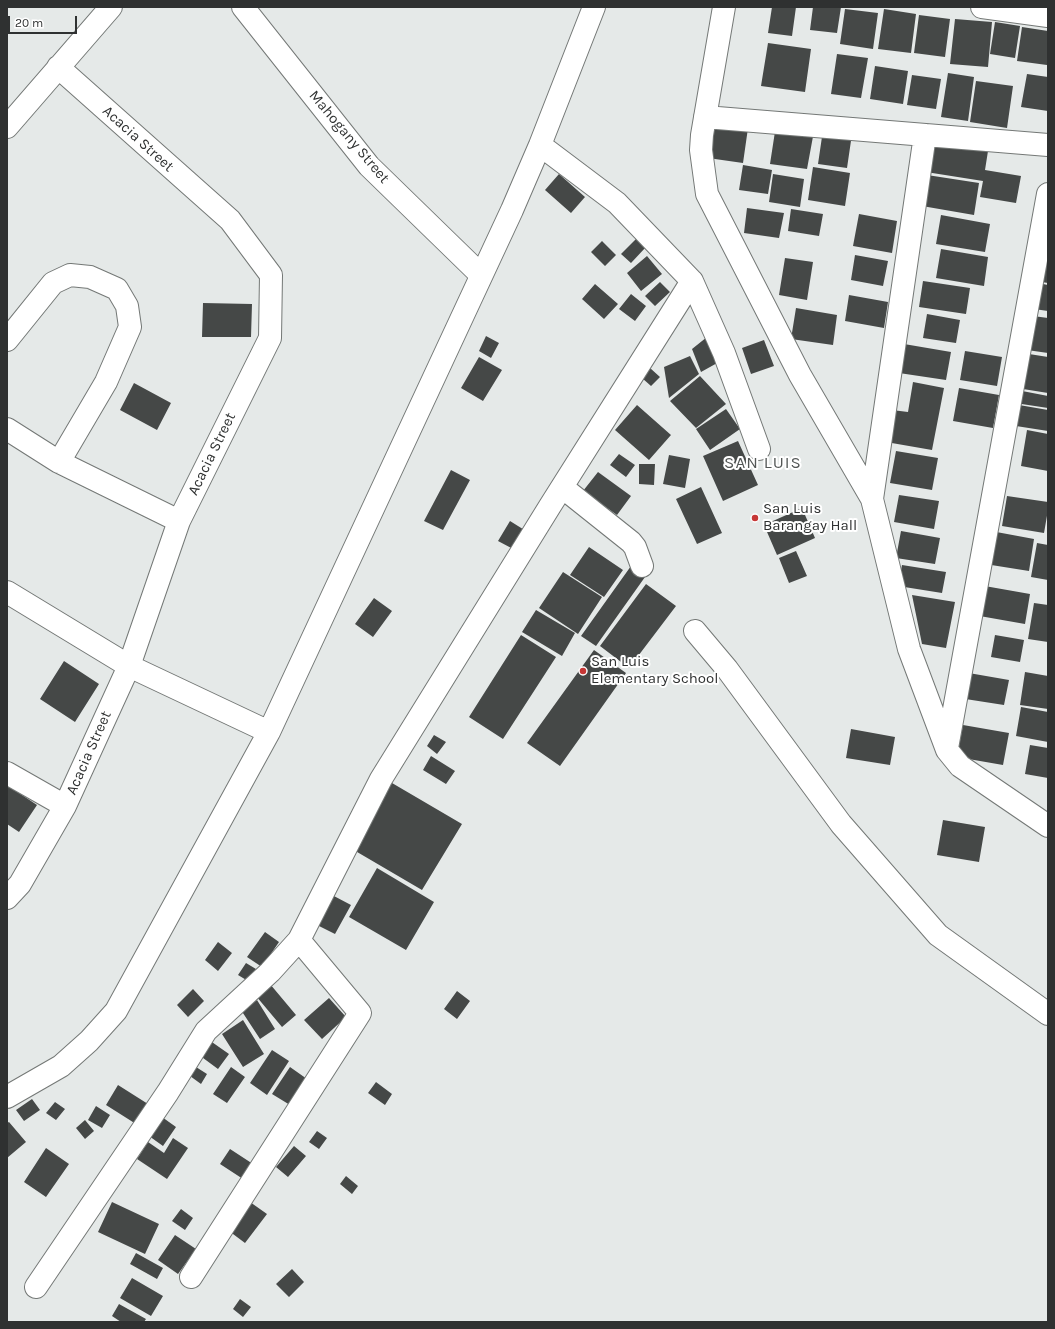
<!DOCTYPE html>
<html>
<head>
<meta charset="utf-8">
<style>
	body { margin:0 }
	#map { position:relative; width:1055px; height:1329px; overflow:hidden; background:#e5e9e8; font-family:Karla,sans-serif }
	canvas { display:block }
	.frame { position:absolute; inset:0; border:8px solid #2f3131; pointer-events:none }
	.scale { position:absolute; left:8px; top:16px; width:69px; height:18px; box-sizing:border-box; border:2px solid #2f3131; border-top:0; padding-left:5px; font-size:12px; line-height:14px; white-space:nowrap; color:#2f3131; -webkit-text-stroke:3px #fff; paint-order:stroke }
</style>
</head>
<body>
<div id="map">
<canvas width="1055" height="1329"></canvas>
<div class="frame"></div>
<div class="scale">20 m</div>
</div>
<script>
const context = document.querySelector('canvas').getContext('2d');
context.lineJoin = 'round';
function paint(path, color) {
  context.fillStyle = color;
  context.fill(path, 'evenodd');
}
function strokePath(path, color, width, dash) {
  context.strokeStyle = color;
  context.lineWidth = width;
  context.lineCap = dash ? 'butt' : 'round';
  context.setLineDash(dash || []);
  context.stroke(path);
}
function write(font, color, halo, rows, align = 'center') {
  context.font = font + ' Karla,sans-serif';
  context.lineWidth = 4;
  context.setLineDash([]);
  context.textBaseline = 'middle';
  context.strokeStyle = halo;
  context.fillStyle = color;
  for (const [text, x, y, turn = 0] of rows) {
    context.save();
    context.translate(x, y);
    context.rotate((+turn || 0) * Math.PI / 180);
    context.textAlign = isNaN(turn) ? turn : align;
    if (halo) context.strokeText(text, 0, 0);
    context.fillText(text, 0, 0);
    context.restore();
  }
}
paint(new Path2D(`
	M772,7h24l-4,29 -24,-3z
	M813,7h28l-4,26 -27,-3z
	M845,9l33,4 -5,36 -33,-5z
	M884,9l32,5 -5,39 -33,-4z
	M919,15l31,4 -5,38 -31,-4z
	M955,19l37,3 -4,45 -38,-3z
	M995,22l25,4 -5,32 -25,-4z
	M1022,27l26,4 -1,34 -30,-4z
	M768,43l43,6 -6,43 -44,-6z
	M837,54l31,4 -7,40 -30,-4z
	M875,66l33,5 -5,33 -33,-5z
	M948,73l26,4 -6,44 -27,-4z
	M1027,74l21,3v34l-27,-4z
	M912,75l29,4 -5,30 -29,-4z
	M976,81l37,5 -6,42 -37,-6z
	M714,122l34,6 -5,35 -35,-5z
	M776,125l38,6 -7,38 -37,-5z
	M823,130l29,4 -5,34 -29,-4z
	M931,142l57,9 -3,19 36,6 -5,27 -36,-6 3,-16 -57,-9z
	M743,165l29,5 -4,24 -29,-4z
	M813,167l37,6 -5,33 -37,-6z
	M559,174l26,23 -14,16 -26,-23z
	M773,174l31,5 -4,28 -31,-5z
	M927,175l52,8 -5,32 -52,-9z
	M747,208l37,5 -5,25 -35,-5z
	M791,209l32,5 -4,22 -31,-5z
	M859,214l38,7 -5,32 -39,-7z
	M941,215l49,9 -5,28 -49,-8z
	M637,238l9,9 -15,16 -10,-9z
	M602,241l14,14 -11,11 -14,-14z
	M941,249l47,8 -4,29 -48,-8z
	M1048,254v29l-13,-2z
	M855,255l33,6 -5,25 -32,-6z
	M647,256l15,18 -21,17 -14,-18z
	M785,258l28,4 -6,38 -28,-5z
	M923,281l47,7 -4,26 -47,-7z
	M660,282l10,10 -15,14 -10,-10z
	M1038,283l10,2v26l-14,-2z
	M595,284l23,20 -14,15 -22,-20z
	M631,294l15,12 -11,15 -16,-12z
	M849,295l39,7 -4,26 -39,-7z
	M203,303l49,1 -1,33h-49z
	M796,308l41,7 -4,30 -42,-6z
	M927,314l33,6 -4,23 -33,-5z
	M1033,316l15,2v35l-21,-3z
	M486,336l13,7 -8,15 -12,-7z
	M707,337l12,25 -18,10 -9,-23z
	M764,340l10,26 -23,8 -9,-26z
	M904,344l47,8 -5,28 -47,-7z
	M965,351l37,6 -5,29 -37,-6z
	M1029,354l19,3v36l-25,-4z
	M690,356l9,18 -30,24 -5,-31z
	M479,357l23,13 -19,31 -22,-13z
	M650,368l10,9 -9,9 -9,-8z
	M700,376l26,28 -30,24 -26,-27z
	M913,382l31,6 -12,62 -46,-8 6,-32 16,2z
	M134,383l37,20 -14,27 -37,-20z
	M959,388l40,7 -6,33 -40,-7z
	M1017,390l31,6v12l-33,-5z
	M637,405l34,30 -22,25 -34,-30z
	M1019,405l29,5v21l-32,-5z
	M726,409l14,20 -30,21 -14,-21z
	M1027,430l21,4v37l-27,-5z
	M738,441l20,44 -35,16 -20,-45z
	M896,451l42,7 -6,32 -42,-7z
	M619,454l16,11 -9,12 -16,-12z
	M669,455l21,4 -5,29 -22,-4z
	M639,464h16l-1,21 -15,-1z
	M451,470l19,10 -27,50 -19,-9z
	M598,472l33,24 -14,19 -34,-24z
	M701,487l21,46 -25,11 -21,-45z
	M899,495l40,6 -5,28 -40,-7z
	M1007,496l41,6v8l-4,23 -42,-7z
	M802,508l13,30 -38,17 -13,-30z
	M510,521l16,10 -11,19 -17,-9z
	M901,531l39,7 -5,26 -39,-6z
	M991,531l43,8 -5,32 -44,-7z
	M1037,543l11,2v35l-17,-3z
	M589,547l34,23 -19,27 -34,-22z
	M796,551l11,25 -18,7 -10,-25z
	M902,565l44,7 -4,21 -44,-7z
	M631,566l14,11 -49,69 -15,-10z
	M563,572l39,25 -24,37 -39,-26z
	M646,584l30,22 -47,62 -29,-22z
	M979,585l51,9 -5,30 -51,-9z
	M912,595l43,7 -9,46 -24,-4z
	M374,598l18,13 -19,26 -18,-13z
	M1034,603l14,2v37l-20,-3z
	M536,610l39,23 -13,23 -40,-24z
	M521,635l35,22 -53,82 -34,-22z
	M995,635l29,5 -4,22 -29,-5z
	M594,650l32,23 -66,93 -33,-23z
	M64,661l35,23 -24,38 -35,-23z
	M963,672l46,8 -5,25 -45,-7z
	M1025,672l23,4v33l-28,-4z
	M1021,707l27,5v30l-32,-6z
	M963,725l46,8 -6,32 -46,-8z
	M851,729l44,8 -5,28 -44,-7z
	M434,735l12,7 -9,12 -10,-8z
	M1030,745l18,3v30l-23,-4z
	M431,756l24,15 -9,13 -23,-14z
	M392,783l70,41 -40,66 -70,-41z
	M7,785l30,20 -18,27 -12,-8z
	M943,820l42,7 -6,35 -42,-7z
	M377,868l57,34 -28,48 -57,-33z
	M332,895l19,10 -16,29 -18,-9z
	M265,932l14,10 -17,25 -15,-10z
	M218,942l14,11 -14,18 -13,-11z
	M246,963l10,6 -8,12 -10,-6z
	M270,984l26,31 -14,12 -26,-31z
	M193,989l11,12 -16,16 -11,-12z
	M457,991l13,10 -13,18 -13,-10z
	M329,998l17,19 -24,22 -18,-19z
	M257,1000l18,29 -15,10 -19,-29z
	M243,1020l21,34 -21,13 -21,-33z
	M209,1040l20,14 -11,15 -19,-14z
	M272,1050l17,11 -22,34 -17,-12z
	M196,1067l11,7 -6,10 -11,-8z
	M231,1067l14,10 -18,26 -14,-9z
	M290,1067l17,12 -17,26 -18,-11z
	M376,1082l16,12 -7,11 -17,-12z
	M118,1085l30,19 -12,20 -30,-19z
	M32,1099l8,11 -16,11 -8,-11z
	M55,1102l10,7 -9,11 -10,-7z
	M96,1106l14,9 -8,13 -14,-8z
	M162,1117l14,10 -13,19 -14,-10z
	M85,1120l9,11 -9,8 -9,-11z
	M9,1122l17,20 -19,16v-35z
	M317,1131l10,7 -8,11 -10,-7z
	M173,1138l15,10 -21,31 -30,-20 11,-17 16,11z
	M294,1146l12,10 -18,21 -12,-10z
	M46,1148l23,16 -23,33 -22,-15z
	M230,1149l23,15 -10,15 -23,-15z
	M346,1176l12,10 -6,8 -12,-10z
	M112,1202l47,22 -14,30 -47,-22z
	M250,1202l17,12 -22,29 -16,-12z
	M181,1209l12,9 -8,12 -13,-9z
	M175,1235l21,14 -18,25 -20,-14z
	M136,1253l27,15 -6,11 -27,-15z
	M292,1269l12,13 -15,15 -13,-13z
	M132,1278l31,18 -12,20 -31,-18z
	M240,1299l11,8 -8,10 -10,-8z
	M119,1304l27,15 -2,3h-23l-9,-6z`), '#454847');
const minor = new Path2D(`
	M243,7l126,159 112,109
	M724,7l-22,128 -1,15 6,44 93,181 72,124 37,150 38,101 13,16 88,60
	M982,7l66,9
	M705,117l343,28
	M7,127l104,-120
	M540,145l77,58 75,78 32,72 35,96
	M7,340l46,-57 17,-8 20,2 27,12 10,17 3,21 -24,55 -47,80
	M7,429l52,33 120,59
	M562,487l69,55 4,5 7,19
	M872,499l53,-364
	M7,592l122,74 140,66
	M695,631l32,38 114,155 97,111 110,79
	M947,748l101,-554
	M7,773l58,33
	M7,898l13,-14 45,-78 64,-140 50,-145 91,-183 1,-63 -41,-55 -172,-153
	M7,1097l54,-31 28,-25 27,-30 153,-279 243,-522 28,-65 54,-138
	M191,1277l169,-264 -61,-73
	M36,1287l132,-195 38,-61 64,-59 29,-32 82,-161 169,-273 142,-225`);
strokePath(minor, '#747876', 24);
strokePath(minor, '#fff', 22);
for (const [x, y, r, color] of [
	[755,518,4,"#c63736"],
	[583,671,4,"#c63736"]
]) {
  const dot = new Path2D();
  dot.arc(x, y, r, 0, 2 * Math.PI);
  context.fillStyle = color;
  context.fill(dot);
  strokePath(dot, '#fff', 1.5);
}
write('15px', '#2f3131', '#fff', [
	["Mahogany Street",349,137,50],
	["Acacia Street",138,139,42],
	["Acacia Street",212,454,-64],
	["Acacia Street",89,753,-66]
]);
write('15px', '#2f3131', '#fff', [
	["San Luis",763,509],
	["Barangay Hall",763,526],
	["San Luis",591,662],
	["Elementary School",591,679]
], 'left');
context.letterSpacing = '1px';
write('17px', '#535756', '#fff', [
	["SAN LUIS",763,463]
]);
context.letterSpacing = '0px';
</script>
</body>
</html>
